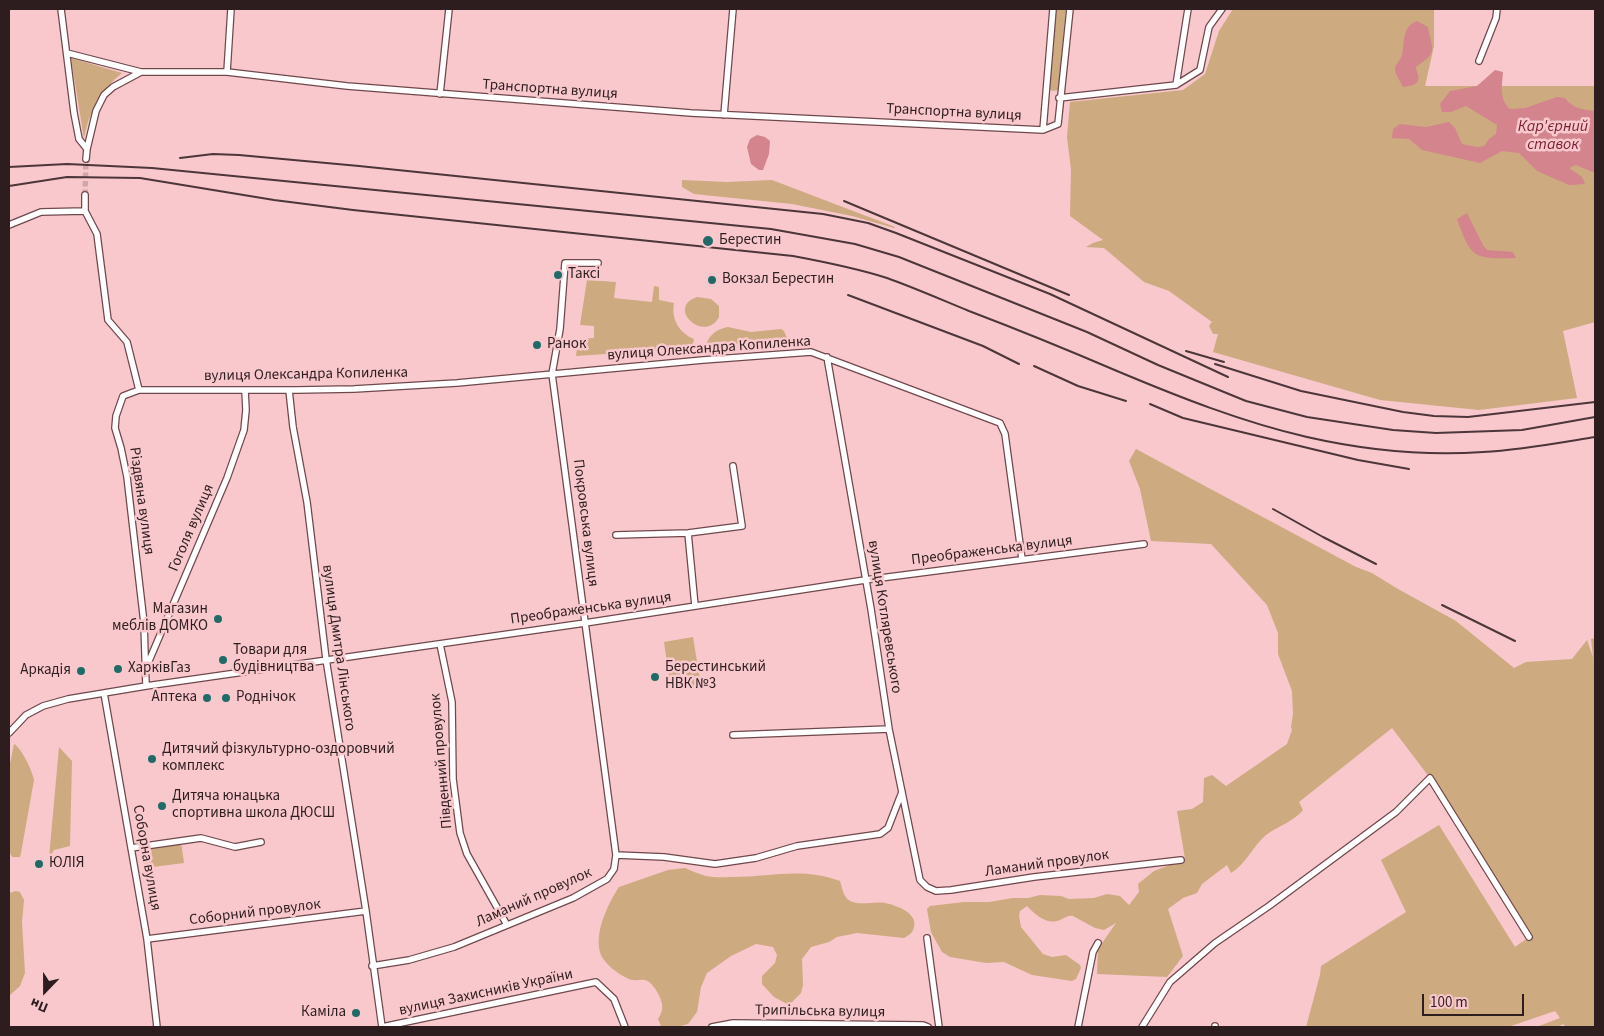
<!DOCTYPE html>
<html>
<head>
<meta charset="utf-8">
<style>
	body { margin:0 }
	#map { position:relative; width:1604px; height:1036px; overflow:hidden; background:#f8c8cd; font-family:"Source Sans 3",sans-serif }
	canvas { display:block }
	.frame { position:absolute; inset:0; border:10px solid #2e1d1f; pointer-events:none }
	.north { position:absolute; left:20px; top:966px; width:50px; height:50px; -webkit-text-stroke:4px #f8c8cd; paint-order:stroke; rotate:202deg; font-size:14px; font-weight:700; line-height:20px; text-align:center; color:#2e1d1f }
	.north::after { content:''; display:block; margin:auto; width:18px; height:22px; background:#2e1d1f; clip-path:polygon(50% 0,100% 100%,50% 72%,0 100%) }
	.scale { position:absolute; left:1422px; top:994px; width:102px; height:22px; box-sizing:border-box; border:2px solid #2e1d1f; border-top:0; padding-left:6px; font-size:15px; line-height:18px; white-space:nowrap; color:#2e1d1f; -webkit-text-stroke:4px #f8c8cd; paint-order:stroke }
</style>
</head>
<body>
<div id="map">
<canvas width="1604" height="1036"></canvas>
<div class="frame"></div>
<div class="north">Пн</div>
<div class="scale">100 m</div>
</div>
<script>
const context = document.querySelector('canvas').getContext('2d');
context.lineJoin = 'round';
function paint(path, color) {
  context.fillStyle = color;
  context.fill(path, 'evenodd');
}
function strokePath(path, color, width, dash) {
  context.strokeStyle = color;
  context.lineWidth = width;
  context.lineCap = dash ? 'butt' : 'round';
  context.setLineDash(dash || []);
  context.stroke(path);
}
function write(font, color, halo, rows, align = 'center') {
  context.font = font + ' "Source Sans 3",sans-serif';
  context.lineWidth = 5;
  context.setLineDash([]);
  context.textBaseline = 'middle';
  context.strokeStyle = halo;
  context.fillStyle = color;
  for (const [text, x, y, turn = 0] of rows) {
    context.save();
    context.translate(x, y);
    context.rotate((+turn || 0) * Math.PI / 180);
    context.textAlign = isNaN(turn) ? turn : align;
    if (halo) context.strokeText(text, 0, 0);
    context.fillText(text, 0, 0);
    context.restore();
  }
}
paint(new Path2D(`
	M1056,9h10l-8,81 -5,1 -4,-2z
	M1233,9h201v37l-9,40h170v236l-32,9 14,67 -98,12 -99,-10 -167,-48 5,-18h-5l-4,-8 3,-4 -43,-31 -25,-9 -40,-34 -18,-1 7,-4 10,-3 -33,-24 1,-46 -4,-33 3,-35 113,-12 22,-16 14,-43z
	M71,58l51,15c-22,18 -33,38 -38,66z
	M682,180l45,2 45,-2 123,47 -1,1 -42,-12 -60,-12 -98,-10 -12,-7z
	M587,280l29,2 -2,16 38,4 2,-16 5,1v13l15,3c-3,16 5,30 20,36l-2,9 -116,8 2,-17 16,-1v-12l-14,-1z
	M697,297l14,2 8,7v11c-14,27 -54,-9 -22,-20z
	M728,327l23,5 30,-3 3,2 3,7 -82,10c3,-12 11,-19 23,-21z
	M1136,449l220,118 16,6 26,16 58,32 58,47 12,-6 46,-3 15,-19 6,17 -2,-18 4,-1v389h-29l-3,-3 -6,3h-16l-2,-1 21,-8 -5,-7 -47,16h-202l14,-52 1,-9 85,-54 -25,-52 58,-35 76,122 14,-10 -99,-159 -38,-50 -93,74 4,8c-10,12 -25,16 -37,25 -13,11 -20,29 -35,38l-4,-8 -25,19 -5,9 -14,5 -15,11 15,47 -16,21 -70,-3 1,-25 18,-26 -12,7 -9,-2 -22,-12c-7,-1 -10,4 -16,5 -12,3 -22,-7 -30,-15l-7,5 -1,5 2,11 22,27 9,3 14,-2 14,10 1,3 -5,11 -4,2 -40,-6 -28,-13 -18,1 -36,-6 -8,-5 -11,-20 -4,-23 3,-3 34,-4h25l24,-4h15l12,-3 21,1 8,3 25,-1 13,-4 13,2 9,9 10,-13 -1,-8 16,-13 31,-12 -8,-48 15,-2 11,-7 1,-24 8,-3 14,11 61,-42 5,-14 -1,-3 2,-13 -1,-23 -14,-37v-21l-11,-28 -56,-61 -60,-3 -11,-52 -11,-28z
	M693,637l8,49 -30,4 -7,-48z
	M14,744c8,5 18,26 20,36l-13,73 -1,4h-8l-3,-6 1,-87z
	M59,747l13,14 -2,85 -16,4 -5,8z
	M181,842l3,21 -39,5 -4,-19z
	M685,868c7,3 14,6 21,8 9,2 19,1 27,1 40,0 67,-10 107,4 2,6 3,16 10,20 9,5 24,0 35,2 11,2 33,10 29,24 -1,6 -5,8 -10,11l-47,-5 -20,4 -8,5 -18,5 -9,12 1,26 -2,8 -12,12 -15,-8 -12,-13v-8l13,-13 2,-8 -4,-8 -17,-3 -25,12 -24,17 -6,14 -4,25 -9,12 -11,3 -16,-1 -3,-7c3,-5 5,-9 4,-15 -1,-7 -9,-22 -17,-24 -6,-1 -12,2 -18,-2 -9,-4 -22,-14 -26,-23 -8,-21 7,-51 18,-68l49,-17z
	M16,891l4,1 4,8 -2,22 3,51 -5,13 -11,10v-103z`), '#cdaa7f');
paint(new Path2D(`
	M1417,21l11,6c4,24 11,24 -12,40 0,3 1,5 2,8 3,10 -8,11 -15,12 -2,-5 -8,-12 -8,-18 0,-5 6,-9 7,-14 3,-12 -1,-28 15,-34z
	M1495,70l8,2c-1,13 -4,28 7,37l15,-1 32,-11 8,1c7,10 18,12 30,13v62l-19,-8 -7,3 13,9 3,7 -16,1 -32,-14 -18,-18 -17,-2 -22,12 -58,-13 -13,-11 -17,-1 1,-9 7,-5 26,3 23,-5 6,6 7,16 15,3 7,-1 5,-7 7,-5 1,-9 -31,-19 -15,6h-9l-2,-8 10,-13 27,-5z
	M757,135l8,2 5,4 -1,13 -6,16h-4l-8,-6 -4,-17 3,-8z
	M1467,213l16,32 4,5 26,2 3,6c-42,1 -45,1 -59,-39z`), '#d3848d');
strokePath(new Path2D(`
	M85,195l1,-36`), '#d0a6aa', 5.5, [5.5, 3]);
const minor = new Path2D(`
	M61,9l13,104 5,26 8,10 -1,10
	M67,53l74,19
	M1479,61l17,-43 1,-9
	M227,72l4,-63
	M1176,85l12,-76
	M440,94l9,-85
	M1059,98l117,-13 24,-15 9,-43 13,-18
	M724,115l9,-106
	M1043,130l10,-121
	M87,149l9,-38 8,-16 9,-8 28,-15h86l120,14 344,27 352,17 15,-6 12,-115
	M85,195v16l12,23 11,86 19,22 12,48
	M9,225l32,-13 44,-1
	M827,357l44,252 18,120 31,151 7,7 9,4 15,-1 83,-13 147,-17
	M289,390l4,37 14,75 19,157 40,252 16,116 214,-45 18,17 11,28
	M688,533l7,73
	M616,535l72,-2 54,-7 -9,-60
	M440,644l12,58 1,77 7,54 7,21 40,71
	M146,668l81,-190 17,-48 2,-20 -1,-20
	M146,686l-2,-63 -17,-146 -6,-29 -6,-20 1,-12 7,-20 16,-6h158l57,-1 103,-6 246,-23 108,-8 189,71 5,11 17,125
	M104,693l43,246 10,88
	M9,733l17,-18 17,-9 25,-7 78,-13 439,-63 280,-43 279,-36
	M733,735l156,-6
	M131,848l70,-10 34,9 26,-5
	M616,855l48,2 51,7 41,-6 41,-12 83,-12 8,-6 14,-36
	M927,938l12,89
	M147,939l219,-28
	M372,966l37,-6 45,-13 119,-49 34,-19 7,-10 2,-14 -64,-481 8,-45 5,-66h33
	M1215,1026v1
	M712,1027l21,-4 190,2 5,2
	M1078,1027l15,-75 5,-9
	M1142,1027l28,-45 45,-39 54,-37 127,-94 34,-34 99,159`);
strokePath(minor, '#6f484c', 8);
strokePath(minor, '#fff', 5.5);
strokePath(new Path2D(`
	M180,158l33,-4 26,1 120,11 464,48 45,9 28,10 154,61 178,83
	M9,167l58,-3 85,4 619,61 84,15 44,13 188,75 71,33 88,36 61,16 86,13 43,3 86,-3 73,-13
	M9,186l58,-9 73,1 134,22 79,10 440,46c32,6 63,12 94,22 28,10 55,22 82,33 50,19 99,39 148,60 62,26 125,51 190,66 57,13 118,19 176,15 38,-2 75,-9 112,-15
	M844,201l225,94
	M848,295l135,51 36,18
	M1186,351l38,11
	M1215,364l86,27 102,21 31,4 34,1 127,-15
	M1034,366l44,20 48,15
	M1150,404l33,14 175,42 51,9
	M1273,509l50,28 53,27
	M1442,605l73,36`), '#4c3639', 2);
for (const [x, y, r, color] of [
	[708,241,6,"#1e6b68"],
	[558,275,5,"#1e6b68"],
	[712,280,5,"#1e6b68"],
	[537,345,5,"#1e6b68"],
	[218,619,5,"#1e6b68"],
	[223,660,5,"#1e6b68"],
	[118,669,5,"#1e6b68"],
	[81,671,5,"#1e6b68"],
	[655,677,5,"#1e6b68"],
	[207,698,5,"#1e6b68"],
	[226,698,5,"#1e6b68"],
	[152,759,5,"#1e6b68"],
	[162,806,5,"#1e6b68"],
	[39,864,5,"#1e6b68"],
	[356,1013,5,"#1e6b68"]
]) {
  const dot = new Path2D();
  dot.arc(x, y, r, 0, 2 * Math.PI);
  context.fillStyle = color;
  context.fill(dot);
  strokePath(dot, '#f8c8cd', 2);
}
write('15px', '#2e1d1f', '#f8c8cd', [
	["Транспортна вулиця",550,90,4],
	["Транспортна вулиця",954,113,3],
	["вулиця Олександра Копиленка",709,349,-4],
	["вулиця Олександра Копиленка",306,375,-1],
	["Різдвяна вулиця",141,501,82],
	["Покровська вулиця",585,523,83],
	["Гоголя вулиця",192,528,-67],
	["Преображенська вулиця",992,551,-7],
	["Преображенська вулиця",591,609,-8],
	["вулиця Котляревського",884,617,81],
	["вулиця Дмитра Лінського",338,648,82],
	["Південний провулок",442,761,-95],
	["Соборна вулиця",146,858,80],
	["Ламаний провулок",1047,864,-8],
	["Ламаний провулок",534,898,-24],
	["Соборний провулок",255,913,-7],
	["вулиця Захисників України",486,993,-12],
	["Трипільська вулиця",820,1012,1]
]);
write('15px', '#2e1d1f', '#f8c8cd', [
	["Берестин",719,241],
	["Таксі",568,275],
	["Вокзал Берестин",722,280],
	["Ранок",547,345],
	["Магазин",208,610,"right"],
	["меблів ДОМКО",208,627,"right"],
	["Товари для",233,651],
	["будівництва",233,668],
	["Берестинський",665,668],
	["НВК №3",665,685],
	["ХарківГаз",128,669],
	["Аркадія",71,671,"right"],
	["Аптека",197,698,"right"],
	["Роднічок",236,698],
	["Дитячий фізкультурно-оздоровчий",162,750],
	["комплекс",162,767],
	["Дитяча юнацька",172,797],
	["спортивна школа ДЮСШ",172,814],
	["ЮЛІЯ",49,864],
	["Каміла",346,1013,"right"]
], 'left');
write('italic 16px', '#7c1f34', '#f8c8cd', [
	["Кар'єрний",1553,127],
	["ставок",1553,145]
]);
</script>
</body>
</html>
